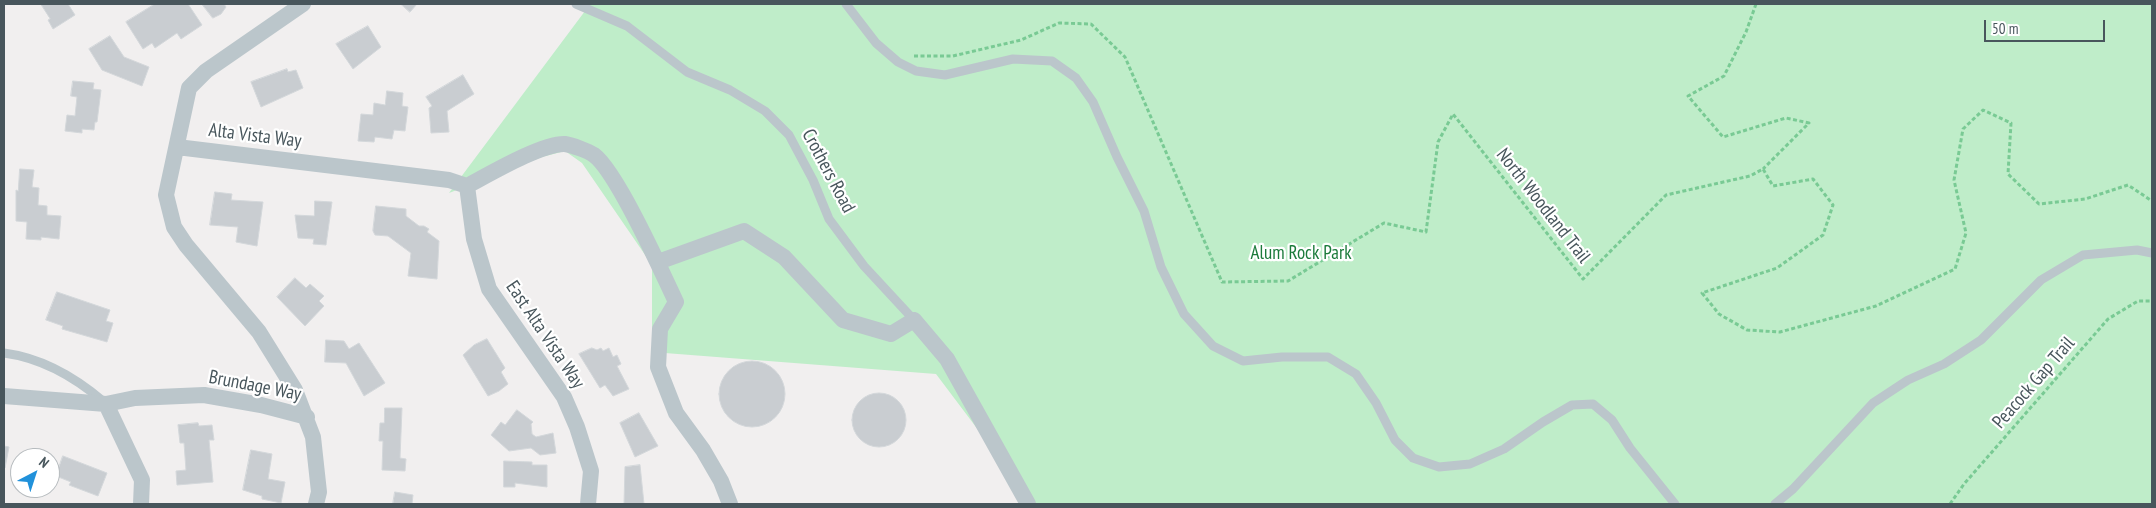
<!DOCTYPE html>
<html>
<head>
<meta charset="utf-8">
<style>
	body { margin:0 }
	#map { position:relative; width:2156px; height:508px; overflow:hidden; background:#f1efef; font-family:"PT Sans Narrow",sans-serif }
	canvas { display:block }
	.frame { position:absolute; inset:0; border:5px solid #48565c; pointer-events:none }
	.north { position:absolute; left:10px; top:448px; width:50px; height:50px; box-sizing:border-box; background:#fff; border:1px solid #b6bbbe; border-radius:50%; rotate:40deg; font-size:14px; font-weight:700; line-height:20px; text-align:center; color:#48565c }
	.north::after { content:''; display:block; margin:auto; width:18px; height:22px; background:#2191da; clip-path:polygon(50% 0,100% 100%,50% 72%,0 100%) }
	.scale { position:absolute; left:1984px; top:20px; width:121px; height:22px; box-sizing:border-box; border:2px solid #48565c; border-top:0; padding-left:6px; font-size:15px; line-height:18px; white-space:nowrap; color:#48565c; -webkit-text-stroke:4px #fff; paint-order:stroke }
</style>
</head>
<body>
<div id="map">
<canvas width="2156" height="508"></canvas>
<div class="frame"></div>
<div class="north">N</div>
<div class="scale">50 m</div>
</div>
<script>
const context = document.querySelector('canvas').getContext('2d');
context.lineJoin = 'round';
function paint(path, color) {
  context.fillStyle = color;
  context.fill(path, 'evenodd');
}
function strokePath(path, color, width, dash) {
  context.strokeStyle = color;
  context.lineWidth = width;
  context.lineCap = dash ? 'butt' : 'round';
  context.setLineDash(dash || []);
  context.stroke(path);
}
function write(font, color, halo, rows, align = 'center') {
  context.font = font + ' "PT Sans Narrow",sans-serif';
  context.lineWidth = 4.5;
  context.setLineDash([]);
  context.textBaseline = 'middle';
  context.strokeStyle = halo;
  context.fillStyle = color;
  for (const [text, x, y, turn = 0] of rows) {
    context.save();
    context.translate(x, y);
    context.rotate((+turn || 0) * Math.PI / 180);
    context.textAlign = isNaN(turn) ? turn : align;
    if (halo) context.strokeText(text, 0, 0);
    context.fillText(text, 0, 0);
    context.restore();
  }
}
paint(new Path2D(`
	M577,4h1575v500h-1118l-98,-130 -284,-22v-87l-70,-102 -17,-12 -23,6 -93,36 139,-186z`), '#bfedc9');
const building = new Path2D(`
	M41,4h27l7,11 -22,14 -5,-9 2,-1z
	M155,4h33l14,21 -21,14 -4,-6 -22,15 -3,-5 -9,6 -17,-27z
	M202,4h22l2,3 -5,7 -8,4z
	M401,4h16l-7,8z
	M368,26l13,21 -28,22 -17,-25z
	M110,36l14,21 25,10 -7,19 -40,-16 -13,-21z
	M287,69l1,3 8,-2 7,18 -42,19 -10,-25z
	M463,75l11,19 -27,17 2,21 -18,1 -2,-25 3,-2 -6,-9z
	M73,81l21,2 -1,6 8,1 -4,32h-2l-1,8 -12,-1v4l-17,-2 2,-16 8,1 2,-19 -6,-1z
	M387,91l16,2 -1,13 6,1 -3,24 -11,-1 -2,9 -17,-2 -1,5 -16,-1 3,-27 12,1 1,-12 11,2z
	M20,169l14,1 -2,17 7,1 -1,17 9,1v9l14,1 -2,23 -18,-2v3l-15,-1 1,-17 -11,-1v-31l2,1z
	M215,192l17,2 -1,6 32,2 -6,44 -21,-4 2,-15 -28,-2z
	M315,201l17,1 -6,43 -13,-1 1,-5 -16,-1 -3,-23 19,1z
	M376,206l30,3v7l13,10h5l5,3 -2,3 12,9 -2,38 -29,-3 3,-23 -23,-17 -13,-1 -2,-4z
	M295,278l11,10 4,-4 14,12 -5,5 5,5 -19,20 -28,-29z
	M57,292l53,18 -4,11 7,2 -6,19 -45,-13 1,-3 -17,-6z
	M487,339l18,29 -4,4 7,12 -9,7 -11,5 -25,-41 11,-10z
	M326,340l18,1 5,8 10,-6 26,40 -21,13 -18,-33 -21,-1z
	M592,348l5,2 4,-2 2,3 6,-3 4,9 4,-2 4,9 -4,2 12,23 -16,7 -8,-11 -5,3 -21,-34z
	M719 394a33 33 0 1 1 66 0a33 33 0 1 1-66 0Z
	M852 420a27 27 0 1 1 54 0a27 27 0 1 1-54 0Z
	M385,408h17l-2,50 6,1 -1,12 -23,-1 1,-29h-4l1,-18h4z
	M517,410l16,12 -2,2 1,10 4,3 17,-4 3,20 -16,2 -9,-7 -22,3 -18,-16 10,-13 4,3z
	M639,413l19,33 -23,11 -15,-34z
	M198,423l1,3 13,-1 2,15h-5l4,42 -36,3 -1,-14 10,-1 -2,-27h-4l-2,-18z
	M4,446l5,1 -4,21h-1z
	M251,450l21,4 -4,25 17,3 -4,21 -19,-4v-3l-19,-6z
	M63,456l44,17 -9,23 -29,-11 2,-3 -15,-6z
	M504,461l28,1v3h15v22l-32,-4v4h-11z
	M640,465l4,39h-20l1,-37z
	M395,492l18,3 -1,9h-19z`);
paint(building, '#c9cdd1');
strokePath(building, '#d3d7da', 1);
strokePath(new Path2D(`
	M1756,4l-10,28 -22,44 -36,20 35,41 63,-19 23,5 -46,46
	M914,56h39l68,-16 38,-17 32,1 34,33 97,225 66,-1 96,-58 42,9 12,-90 15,-28 130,165 83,-84 84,-19 13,-7 10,17 40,-7 20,26 -10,30 -46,33 -75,25 17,21 28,16 33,2 96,-26 79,-37 11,-36 -12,-53 9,-51 20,-19 28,13 -3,51 31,30 46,-5 43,-14 24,16
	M1950,504l14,-20 144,-165 30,-18h14`), '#79ca94', 3, [4, 2.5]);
strokePath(new Path2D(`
	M576,4l51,22 60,46 43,18 35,21 24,24 24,45 16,39 35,47 50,54
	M846,4l30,39 22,19 18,9 29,4 68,-16 39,2 24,17 17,24 24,55 27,54 17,56 23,47 29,32 30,15 39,-4h46l28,17 20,29 19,37 18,18 26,9 31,-3 34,-15 39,-27 29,-17 21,-1 19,16 18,28 45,56
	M4,353c38,5 71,24 100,49
	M1775,504l18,-15 80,-86 35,-23 36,-16 37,-24 60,-60 42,-25 54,-5 15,3`), '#bbc6cb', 9);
strokePath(new Path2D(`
	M303,4l-97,67 -17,17 -23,107 8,32 12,18 73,87 36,58 18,47 6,55 -3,12
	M177,147l272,33 18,6c21,-11 75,-43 98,-42 7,1 23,7 29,11 23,17 68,117 82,147l-16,27 -2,38 18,46 27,37 18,31 9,23
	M467,186l7,53 15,50 75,108 13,30 14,44 -3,33
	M658,262l86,-31 40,26 59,63 48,14 23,-14 33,39 81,145
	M4,396l102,8 29,-6 69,-3 57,10 46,12
	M106,404l36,76 -1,24`), '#bbc6cb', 16);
write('19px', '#48565c', '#fff', [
	["Alta Vista Way",255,136,7],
	["Crothers Road",828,171,62],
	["North Woodland Trail",1543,206,52],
	["East Alta Vista Way",545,335,56],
	["Peacock Gap Trail",2034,383,-49],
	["Brundage Way",255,386,11]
]);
write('19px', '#1b7a3a', '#fff', [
	["Alum Rock Park",1301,254]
]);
</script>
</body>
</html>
